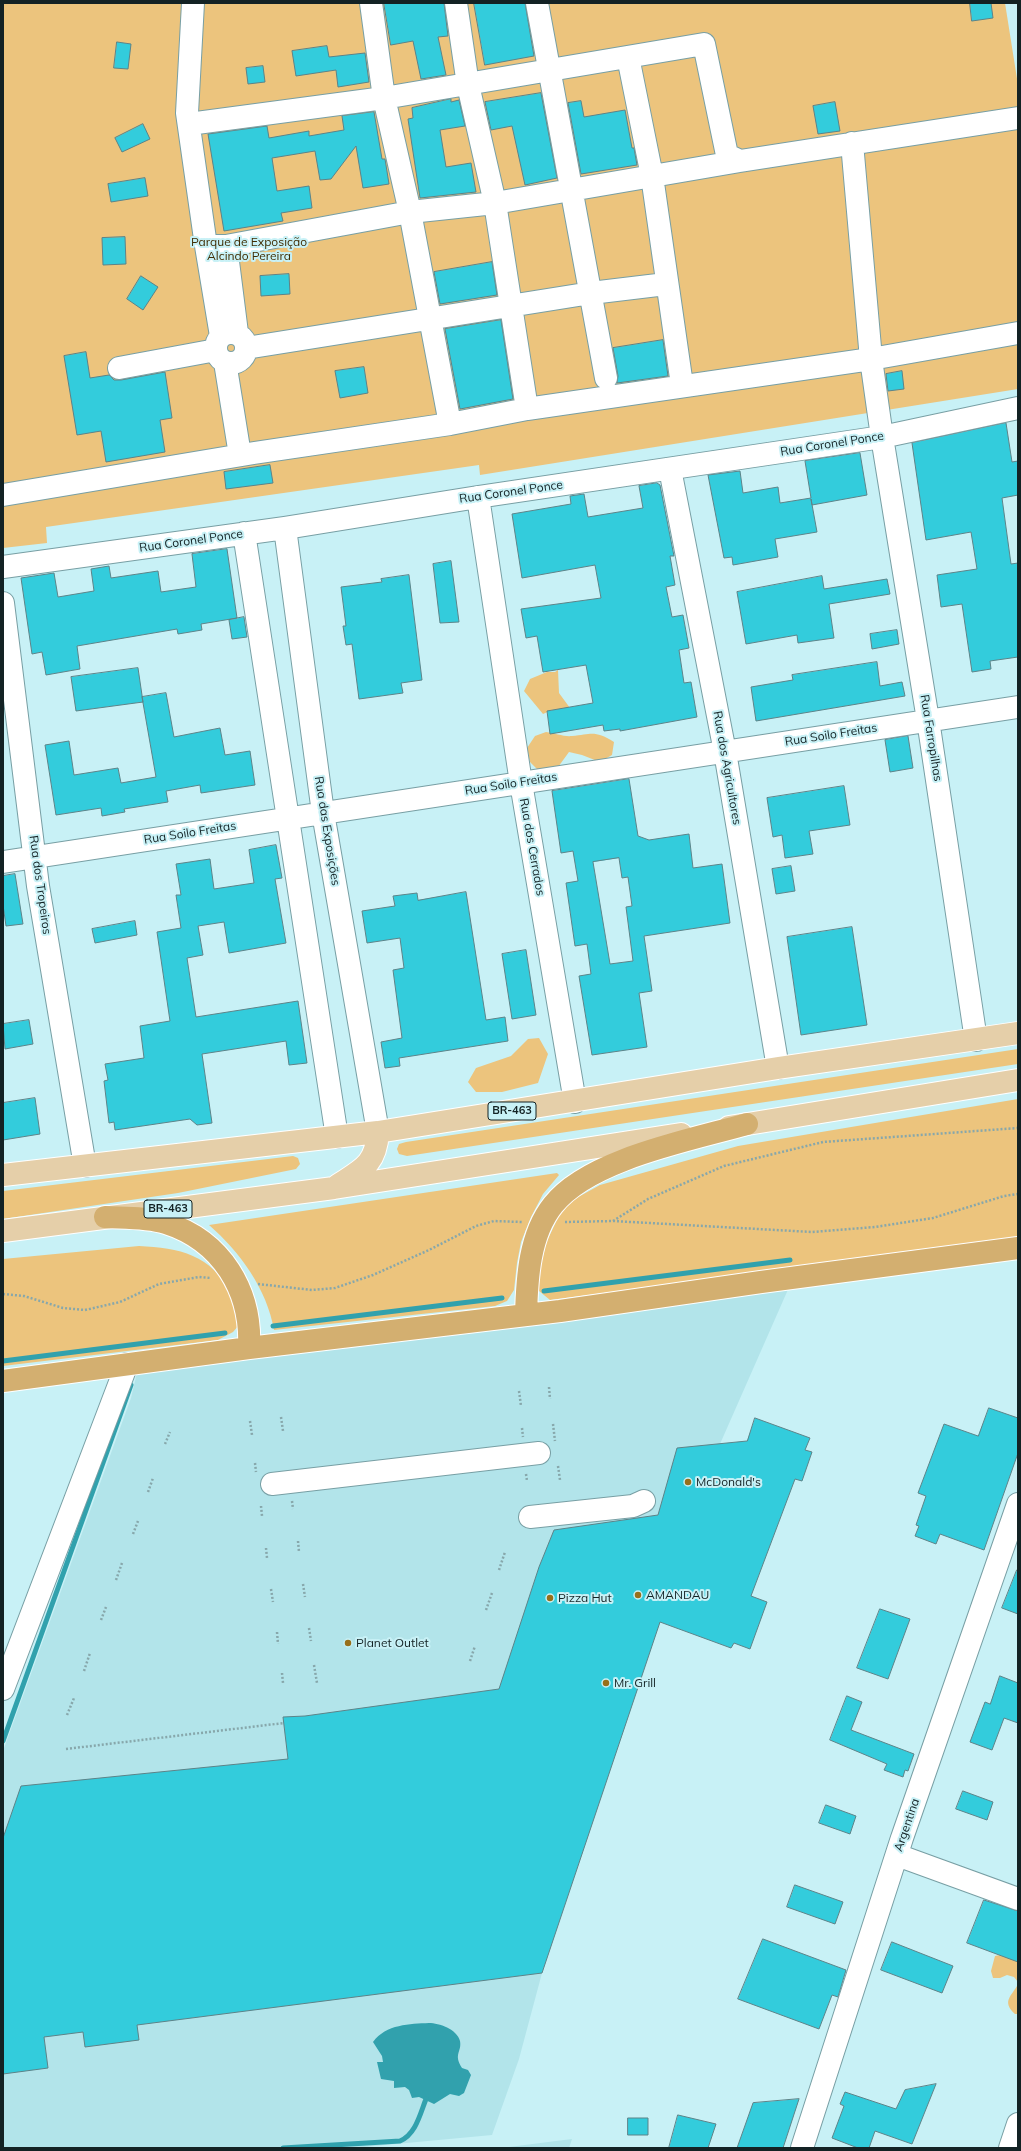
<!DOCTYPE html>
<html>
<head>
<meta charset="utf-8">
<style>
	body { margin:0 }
	#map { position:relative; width:1021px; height:2151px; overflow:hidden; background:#c8f1f6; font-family:Mulish,sans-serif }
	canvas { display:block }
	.frame { position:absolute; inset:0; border:4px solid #132224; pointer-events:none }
</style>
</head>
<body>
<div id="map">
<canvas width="1021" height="2151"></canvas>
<div class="frame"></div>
</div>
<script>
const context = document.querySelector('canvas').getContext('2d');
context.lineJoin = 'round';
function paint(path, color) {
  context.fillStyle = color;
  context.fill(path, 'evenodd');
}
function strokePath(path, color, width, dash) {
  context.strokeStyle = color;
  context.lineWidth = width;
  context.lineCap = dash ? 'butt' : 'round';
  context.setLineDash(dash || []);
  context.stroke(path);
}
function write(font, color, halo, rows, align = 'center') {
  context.font = font + ' Mulish,sans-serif';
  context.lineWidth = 4;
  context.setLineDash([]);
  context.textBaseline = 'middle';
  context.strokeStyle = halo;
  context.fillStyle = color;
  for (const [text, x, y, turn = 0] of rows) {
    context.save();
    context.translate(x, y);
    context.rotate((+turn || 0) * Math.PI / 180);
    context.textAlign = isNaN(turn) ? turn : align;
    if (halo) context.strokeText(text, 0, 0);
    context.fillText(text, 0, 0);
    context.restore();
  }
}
paint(new Path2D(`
	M790,1285l-70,159 -178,529 -23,86 -27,76 -139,13h-350v-397l128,-353 7,-30z
	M572,2139l-3,9h-68z`), '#b2e4ea');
paint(new Path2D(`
	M3,3h1002l13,82v304l-538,86 -1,-10 -433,62 1,16 -44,5z
	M558,670l1,23 11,15 -3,9 -15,-7 -9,4 -19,-23 6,-12 17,-7h8z
	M546,732c9,1 18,5 26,4 20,-2 23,-6 42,6l-2,13 -12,7 -18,-7 -13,-3 -16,22 -9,2 -14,-14 -3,-14 8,-12z
	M539,1038l9,16 -10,29 -36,9h-26l-8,-10 8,-14 35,-12 17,-17z
	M1018,1049v15l-611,92 -8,-2 -2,-5 2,-5 7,-2z
	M1018,1099v140l-468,61 -11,-9 -1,-13 8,-35 16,-34 9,-8 29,-16 138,-39z
	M293,1156l5,2 2,6 -4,5 -118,24 -175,26v-28z
	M557,1173l2,2 -16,19 -12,23 -10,25 -4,21 -3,27 -7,11 -12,5 -221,24c-7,-41 -34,-78 -65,-105z
	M139,1246c40,2 73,8 92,49 4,9 5,20 8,30l-6,7 -15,8 -215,26v-107z
	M1000,1955l18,4v23l-4,-5 -7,-2 -7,3h-7l-2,-7 4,-15z
	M1018,1984v30h-3c-14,-13 -3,-18 3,-30z`), '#ecc47d');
paint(new Path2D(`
	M429,2023c10,0 28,6 31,18 2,11 -7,13 2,27l6,2 3,5 -7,18 -5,3 -9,-2 -16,10 -15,-7 -7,1 -3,-8 -4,-3 -11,1v-7l-13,-2 -4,-17h6l-1,-6 -9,-14c13,-18 37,-18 56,-19z`), '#31a1ad');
strokePath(new Path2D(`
	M544,1291l246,-31
	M273,1326l229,-28
	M3,1361l222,-28
	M3,1741l128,-356
	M283,2148l117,-7c16,-7 20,-27 26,-42`), '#31a1ad', 5);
const building = new Path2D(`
	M384,3h60l4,33 -10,1 8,38 -25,4 -8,-38 -22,4z
	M474,3h51l9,53 -49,9z
	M970,3h21l2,15 -21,3z
	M117,42l14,2 -3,25 -14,-1z
	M327,46l2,11 36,-4 4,29 -31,5 -2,-17 -40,6 -4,-25z
	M263,66l2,16 -17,2 -2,-16z
	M541,93l16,85 -32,7 -13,-59 -21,4 -6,-28z
	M451,99v3l8,-2 6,26 -25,4 6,37 25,-4 5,29 -56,6 -12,-79 5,-1 -1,-10z
	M581,101l3,16 41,-7 7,38h2l3,17 -56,9 -13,-71z
	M835,102l5,29 -22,3 -5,-28z
	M374,112l8,47h3l4,25 -26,4 -7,-42 -25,33 -11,1 -5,-29 -43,7 5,33 32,-5 3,22 -31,5 2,8 -59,10 -16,-97 59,-8 2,12 40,-7v5l35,-6 -2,-14z
	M143,124l7,15 -28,13 -7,-14z
	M145,178l3,18 -37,6 -3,-18z
	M125,237l1,27 -23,1 -1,-27z
	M492,262l5,33 -57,9 -6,-32z
	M289,274l1,20 -29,2 -1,-20z
	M141,276l17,11 -15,23 -16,-11z
	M501,320l12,79 -53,10 -15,-80z
	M663,340l5,36 -51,7 1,-7 -5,-28z
	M86,352l4,26 19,-3 5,5h7l44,-8 7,46 -12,2 5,32 -59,10 -5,-31 -24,4 -13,-79z
	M364,367l4,26 -28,5 -5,-27z
	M902,371l2,18 -16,2 -2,-17z
	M1006,423l6,39 6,-1v34l-16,3 9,66 7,-1v94l-28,4 1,8 -19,3 -10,-68 -21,3 -4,-32 40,-6 -6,-37 -45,8 -14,-97z
	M860,453l7,42 -55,10 -1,-6 6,33 -42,7 3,18 -45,8 -1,-8 -8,1 -16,-83 32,-4 3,22 35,-6 2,16 31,-5 -6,-37z
	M270,465l3,18 -47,6 -2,-17z
	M657,483l3,2 14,71h-4l5,29 -9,2 6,30 11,-2 6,33 -10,2 5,33 7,-1 6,35 -77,14v-2l-16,2 -1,-6 -53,9 -3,-23 46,-8 -7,-38 -43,7 -6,-36 -11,2 -5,-29 80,-11 -6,-33 -73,13 -10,-64 59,-10 -1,-8 14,-2 4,23 55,-9 -4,-22z
	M227,549l10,69 -36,6 1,6 -24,4 -1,-5 -100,17 3,23 -34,6 -4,-23 -10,2 -11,-76 33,-5 4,24 36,-6 -3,-22 18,-3 2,12 47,-7 3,21 35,-5 -4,-33z
	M451,561l8,61 -19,1 -7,-59z
	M409,575l13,105 -21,3 2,10 -44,6 -7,-55 -6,1 -3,-19h3l-5,-39 41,-5 -1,-3z
	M822,576l2,13 63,-10 3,15 -61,10 5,34 -36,5 -1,-8 -51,9 -9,-52z
	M244,617l3,20 -15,2 -3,-19z
	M897,630l2,14 -27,5 -2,-15z
	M877,662l3,24 22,-4 3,14 -149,25 -5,-34 42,-7 -1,-5z
	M138,668l5,34 -67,9 -5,-34z
	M166,693l8,44 46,-9 5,27 25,-4 5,34 -54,8 -1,-8 -34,6 2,11 -44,7 1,3 -23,4 -1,-8 -45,7 -11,-70 24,-4 5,34 44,-7 3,15 35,-6 -14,-80z
	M908,736l5,32 -23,4 -5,-32z
	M629,779l9,57 11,4 40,-6 4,34 29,-4 8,59 -86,13 8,55 -13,2 8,54 -55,8 -13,-79 12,-2 -4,-30 -12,2 -9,-63 12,-2 -5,-30 -12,2 -9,-62zM619,858l3,20 6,-1 4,29 -6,1 7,54 -23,3 -17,-102z
	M844,786l6,39 -41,6 4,23 -28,4 -3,-23 -9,2 -6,-39z
	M276,845l6,33 -7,1 11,64 -57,10 -5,-31 -26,4 5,29 -16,3 9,59 102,-16 9,62 -18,2 -3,-24 -84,13 10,69 -15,2 -7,-6 -75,11 -1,-8 -5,1 -5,-42 4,-1 -3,-16 39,-6 -4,-32 30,-5 -13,-89 24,-4 -5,-33h5l-5,-31 34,-5 4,30 40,-6 -5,-33z
	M791,866l4,25 -19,3 -4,-25z
	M15,874l8,50 -17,2 -3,-21v-29z
	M466,892l20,128 19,-3 3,24 -109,17 1,8 -15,2 -4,-26 21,-4 -9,-68 11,-2 -4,-30 -33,5 -5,-32 33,-5 -2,-10 24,-3 1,7z
	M135,921l2,14 -42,8 -3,-14z
	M852,927l15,98 -66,10 -14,-98z
	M526,950l10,65 -24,4 -10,-65z
	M29,1020l4,24 -28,5 -2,-25z
	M35,1098l5,36 -37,6v-37z
	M989,1408l29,10v35l-34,97 -44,-16 -4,10 -21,-8 4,-10 -3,-1 10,-29 -8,-3 26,-69 34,12z
	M755,1418l55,20 -5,12 7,2 -10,29 -7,-2 -44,117 16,6 -17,47 -16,-6 -3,5 -71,-26 -118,351 -405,52 2,15 -54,7 -2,-15 -39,5 4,31 -45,6v-236l18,-52 267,-27 -5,-42 22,-1 194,-27 40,-122 15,-37 104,-15 19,-67 70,-7z
	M1017,1570h1v44l-16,-6z
	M880,1609l30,10 -22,60 -31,-11z
	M1000,1676l18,7v40l-14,-5 -12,32 -22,-8 15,-40 5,2z
	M847,1696l15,6 -11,28 63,24 -6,17 -3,-1 -2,7 -19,-7 3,-6 -57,-24z
	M963,1791l30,11 -6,18 -31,-11z
	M826,1805l30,11 -6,18 -31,-11z
	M795,1885l48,17 -8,22 -48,-17z
	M984,1900l34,11v51l-51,-19z
	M763,1939l83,31 -8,27 -6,-2 -13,34 -81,-30z
	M892,1942l61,24 -11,27 -61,-23z
	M936,2084l-24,60 -37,-13 -6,17h-11l-26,-10 12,-32 -4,-2 5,-12 51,17 9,-19z
	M799,2099l-16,49h-46l16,-45z
	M678,2115l38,9 -8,24h-39z
	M628,2118h20v17h-20z`);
paint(building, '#33ccdc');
strokePath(building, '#5d8388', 1);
const minor = new Path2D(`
	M193,3l-6,110 19,133 15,90
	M371,3l13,95 26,114 40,212
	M456,3l12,82 27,118 32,206
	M537,3l69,375
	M628,57l24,119 30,209
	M189,124l195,-26 320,-54 23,111 13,6
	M852,143l19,216 11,78 46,283 48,320
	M206,246h20l184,-34 85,-9 245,-42 278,-43
	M226,246l11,87
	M216 348a15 15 0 1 1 30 0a15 15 0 1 1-30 0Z
	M246,348l345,-55 75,-9
	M225,362l15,93
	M119,368l97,-18
	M670,469l55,283 53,316
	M3,495l251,-42 196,-29 77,-15 344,-50 147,-26
	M478,497l43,286 54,319
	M285,528l38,285 55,319
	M244,533l93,604
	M3,567l282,-39 193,-31 404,-60 136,-29
	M3,603l35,283 47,280
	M3,862l1015,-155
	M272,1484l267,-31
	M530,1517l103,-11 11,-5
	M3,1689l124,-325
	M897,1855l121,44
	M802,2148l100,-310 116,-334
	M1010,2148l8,-24`);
const major = new Path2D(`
	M729,1127l289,-47
	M3,1175l375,-43 400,-64 240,-35
	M338,1185c25,-16 38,-21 40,-53
	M3,1231l331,-43 347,-54`);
const highway = new Path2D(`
	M105,1217c20,1 42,0 61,6 56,18 86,68 83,125
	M526,1315c1,-36 3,-80 27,-110 36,-46 138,-65 194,-81
	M3,1381l246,-33 311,-37 201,-29 257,-34`);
strokePath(minor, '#789fa4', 24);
strokePath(major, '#fff', 24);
strokePath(highway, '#fff', 24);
strokePath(new Path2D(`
	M613,1221l35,-22 76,-33 99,-24 195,-14
	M565,1222l48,-1 199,11 63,-5 58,-9 71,-22 14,-2
	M258,1284l54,6 23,-2 38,-13 56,-25 47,-24 18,-5 28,1
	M3,1294l21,2 39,12 22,2 35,-8 39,-18 40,-7 12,1
	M549,1387l1,12
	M519,1391l2,15
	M281,1417l2,14
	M250,1421l2,14
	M553,1424l2,17
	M522,1428l1,9
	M165,1444l5,-12
	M255,1463l1,9
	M558,1466l2,14
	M526,1474l1,7
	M148,1492l5,-14
	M292,1501l1,8
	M261,1506l1,10
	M133,1534l5,-13
	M298,1541l1,11
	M266,1548l1,10
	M499,1570l6,-18
	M116,1580l6,-17
	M303,1584l2,13
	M271,1589l2,13
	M486,1610l6,-17
	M101,1620l5,-13
	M309,1628l2,13
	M277,1632l1,12
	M470,1661l5,-15
	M314,1665l3,18
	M84,1671l6,-18
	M282,1673l1,10
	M67,1715l7,-17
	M66,1749l218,-26`), '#87a7ab', 2.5, [2, 2]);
strokePath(minor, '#fff', 22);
strokePath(major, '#e5cfa9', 22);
strokePath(highway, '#d3af70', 22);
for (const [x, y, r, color] of [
	[688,1482,4,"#976f1a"],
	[638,1595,4,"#976f1a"],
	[550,1598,4,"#976f1a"],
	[348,1643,4,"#976f1a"],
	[606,1683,4,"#976f1a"]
]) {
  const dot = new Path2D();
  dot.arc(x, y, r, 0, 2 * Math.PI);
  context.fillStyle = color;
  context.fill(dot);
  strokePath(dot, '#c8f1f6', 1.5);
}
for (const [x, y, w] of [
	[512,1111,48],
	[168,1209,48]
]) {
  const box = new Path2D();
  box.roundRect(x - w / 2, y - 9, w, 18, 3);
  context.fillStyle = '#c8f1f6';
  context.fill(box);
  strokePath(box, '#132224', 1);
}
write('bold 11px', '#132224', null, [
	["BR-463",512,1111],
	["BR-463",168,1209]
]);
write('12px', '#402d04', '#c8f1f6', [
	["Parque de Exposição",249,242],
	["Alcindo Pereira",249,256]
]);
write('12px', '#132224', '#c8f1f6', [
	["Rua Coronel Ponce",832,444,-9],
	["Rua Coronel Ponce",511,492,-8],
	["Rua Coronel Ponce",191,541,-8],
	["Rua Soilo Freitas",831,735,-9],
	["Rua Farropilhas",931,738,81],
	["Rua dos Agricultores",727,768,80],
	["Rua Soilo Freitas",511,784,-9],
	["Rua das Exposições",327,831,81],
	["Rua Soilo Freitas",190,833,-9],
	["Rua dos Cerrados",532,847,80],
	["Rua dos Tropeiros",40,885,82],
	["Argentina",907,1825,-71]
]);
write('12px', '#132224', '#c8f1f6', [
	["McDonald's",696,1482],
	["AMANDAU",646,1595],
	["Pizza Hut",558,1598],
	["Planet Outlet",356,1643],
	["Mr. Grill",614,1683]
], 'left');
</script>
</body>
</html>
